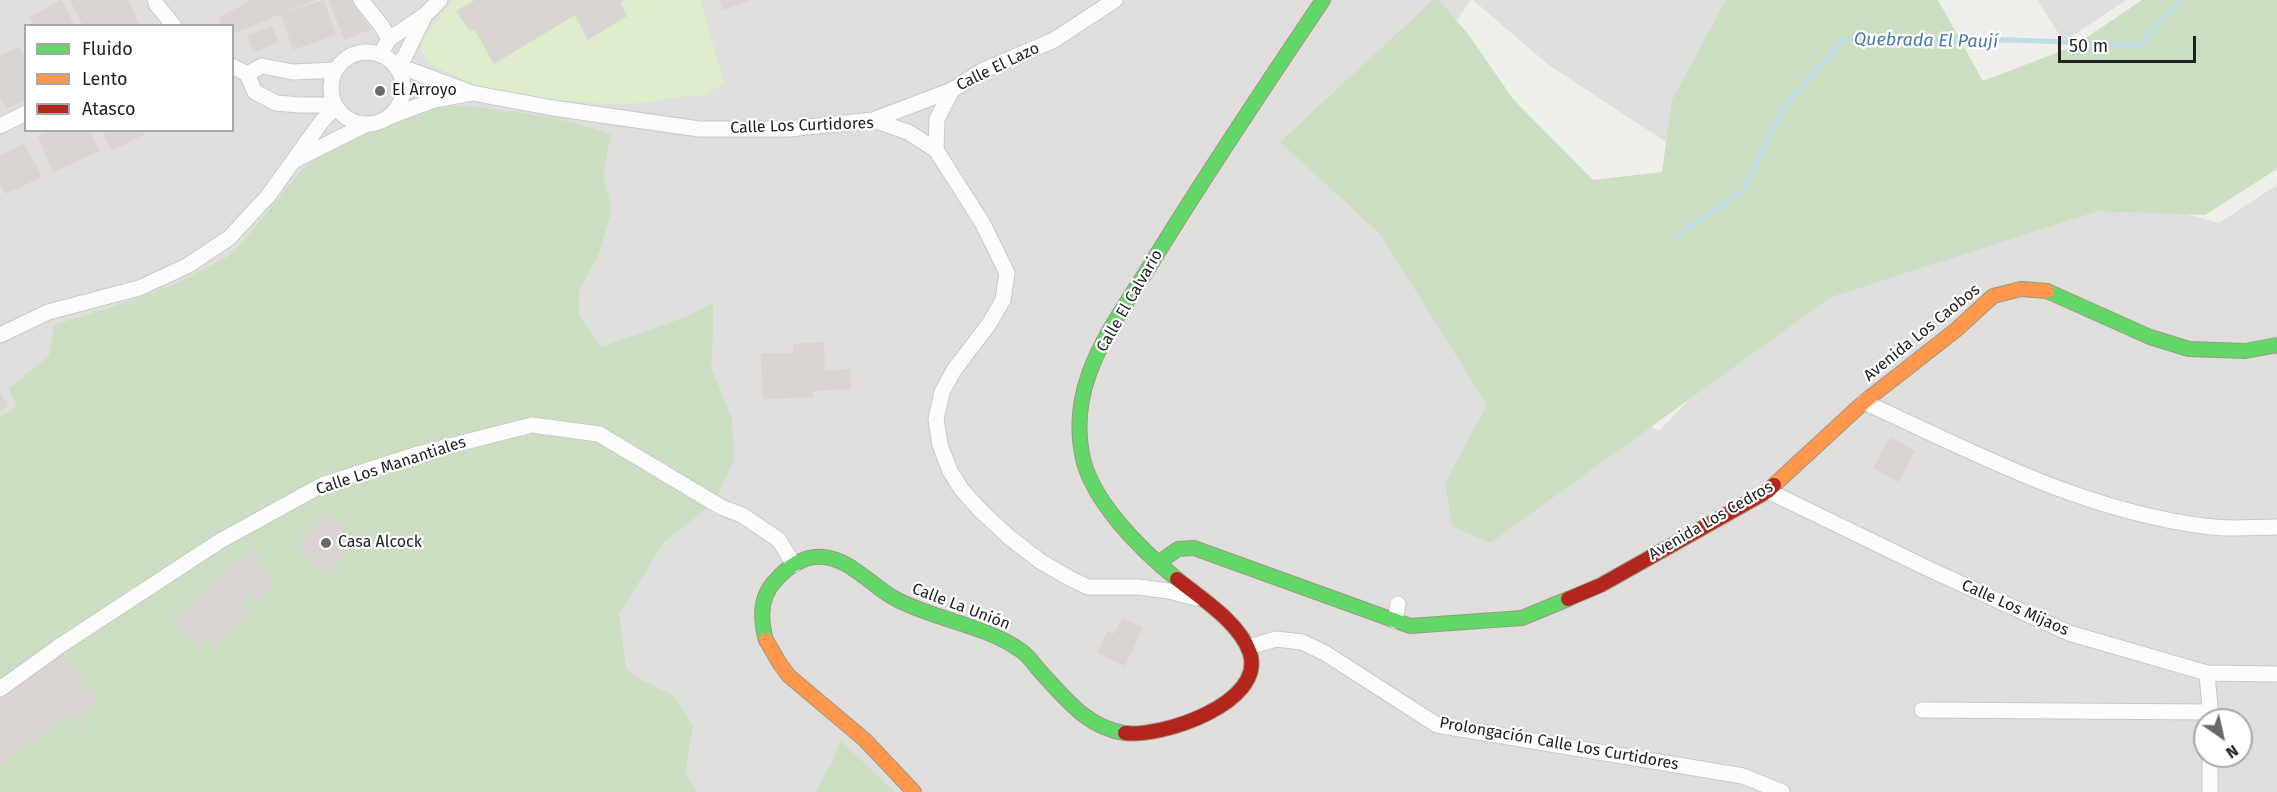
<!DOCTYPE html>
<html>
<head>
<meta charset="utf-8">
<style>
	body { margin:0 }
	#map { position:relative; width:2277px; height:792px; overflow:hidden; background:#f0eeeb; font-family:"Fira Sans",sans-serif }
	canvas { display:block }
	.legend { position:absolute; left:24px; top:24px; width:210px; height:108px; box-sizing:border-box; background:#fff; border:2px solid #a7a7a7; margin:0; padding:8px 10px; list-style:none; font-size:18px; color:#222 }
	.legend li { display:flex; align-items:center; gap:12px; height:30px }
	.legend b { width:30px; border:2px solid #a7a7a7 }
	.north { position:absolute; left:2193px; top:708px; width:60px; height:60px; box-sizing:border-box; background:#fff; border:2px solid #a7a7a7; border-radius:50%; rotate:146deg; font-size:16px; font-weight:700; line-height:24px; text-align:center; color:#222 }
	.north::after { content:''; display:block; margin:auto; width:21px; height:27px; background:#6a6968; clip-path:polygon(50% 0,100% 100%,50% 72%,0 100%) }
	.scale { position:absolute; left:2058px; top:36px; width:138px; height:27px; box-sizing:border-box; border:3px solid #222; border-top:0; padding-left:8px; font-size:18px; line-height:21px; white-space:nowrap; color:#222; -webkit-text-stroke:4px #fff; paint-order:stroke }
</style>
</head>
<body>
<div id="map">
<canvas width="2277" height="792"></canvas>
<ul class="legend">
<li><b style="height:8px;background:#63d668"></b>Fluido</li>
<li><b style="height:8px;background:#ff974d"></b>Lento</li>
<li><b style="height:8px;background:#b3261e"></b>Atasco</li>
</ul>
<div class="north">N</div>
<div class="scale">50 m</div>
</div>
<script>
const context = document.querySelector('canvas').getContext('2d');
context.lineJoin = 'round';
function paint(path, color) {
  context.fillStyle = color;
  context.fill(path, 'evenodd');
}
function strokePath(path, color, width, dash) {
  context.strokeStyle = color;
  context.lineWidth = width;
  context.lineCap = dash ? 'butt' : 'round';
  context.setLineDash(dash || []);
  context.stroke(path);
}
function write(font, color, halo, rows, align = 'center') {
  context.font = font + ' "Fira Sans",sans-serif';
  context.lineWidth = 4.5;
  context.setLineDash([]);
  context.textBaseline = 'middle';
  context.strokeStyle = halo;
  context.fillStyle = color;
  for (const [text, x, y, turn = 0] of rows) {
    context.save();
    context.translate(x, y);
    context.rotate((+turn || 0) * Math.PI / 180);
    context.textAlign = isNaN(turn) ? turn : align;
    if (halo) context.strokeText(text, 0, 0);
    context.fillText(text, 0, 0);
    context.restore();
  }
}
paint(new Path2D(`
	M0,0h1470l-123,199 237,188 75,44 157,-164 324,-65 79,21 58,-38v607h-2277zM26,26h206v104h-206zM2205,720h36v36h-36z
	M1473,0h279l-72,151 -130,-85z
	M2037,0h89l-62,42z`), '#dfdedc');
paint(new Path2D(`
	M453,0h22l-18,11 13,20 5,-1 19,34 81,-49 13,25 39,-24 -7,-14 4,-2h76l24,83 -18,12 -28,2 -37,6 -35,1 -57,-5 -41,-5 -31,-8 -47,-22 -9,-13 1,-12z`), '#ddeccb');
paint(new Path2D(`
	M1433,0h6l29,34 45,65 80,81 69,-8 10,-72 54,-100h212l45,81 91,-35 68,-46h135v169l-72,46 -107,-4 -267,86 -341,246 -38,-17 -7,-43 42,-78 -107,-171 -100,-92z
	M449,105c56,5 109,9 162,30l-8,40 9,34 -13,44 -20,38v25l22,31 85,-30 27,-14v32l-2,31 21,53 2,40 -19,43 -51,40 -45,72 7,54 16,12 32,16 19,31 -8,46 12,19h-697v-375l16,-11 -7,-18 40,-32 5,-31 70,-22 51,-19 52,-27 19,-19 59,-72 45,-28 66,-25z
	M840,740l55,52h-79l18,-34z`), '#cbdec1');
strokePath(new Path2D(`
	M1677,236l66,-45 42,-86 59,-66 169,1 126,5 43,-45`), '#bfdbe3', 5);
paint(new Path2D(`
	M61,0l14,26h-41l-5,-9z
	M70,0h58l12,26h-57z
	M251,0h64l-83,34v-8h-10l-3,-8z
	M324,0l12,35 -43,15 -12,-36z
	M329,0h21l21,29 -27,11z
	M475,0h149l-4,2 7,14 -39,24 -13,-25 -81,49 -19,-34 -5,1 -14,-20z
	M720,0h32l-29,10z
	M272,26l6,17 -24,9 -7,-17z
	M19,47l7,13v39l-19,10 -7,-12v-41z
	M49,130h41l9,21 -46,21 -15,-36z
	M102,130h41l2,4 -33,17z
	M24,143l18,34 -36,17 -6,-11v-27z
	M824,342l1,29 25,-2 1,20 -38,2v6l-50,2 -2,-45 32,-1v-9z
	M0,393l8,13 -8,5z
	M1890,437l25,14 -17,31 -25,-14z
	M324,512l34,28 -30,34 -33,-28z
	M250,549l13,12 -6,5 18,18 -19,19 -7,-7 -7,8 9,8 -36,36 -9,-9 -8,9 -27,-26 63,-63 3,3z
	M1122,618l21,9 -18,39 -28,-13 10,-22 7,3z
	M60,651l38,51 -15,11 4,6 -9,7 -8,-12 -70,52v-71z`), '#d7d4d2');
const street = new Path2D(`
	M155,0l2,5 17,21
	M361,0l20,25 8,14
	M331 88a36 36 0 1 1 72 0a36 36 0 1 1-72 0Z
	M380,55l9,-16 36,-24 15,-15
	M232,66l15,8 8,18 21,11 24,2h35
	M397,67l8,-11 20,-41
	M398,70h12l62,23 81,15 146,21h90l84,-9 35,12 28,18 47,74 24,49 -4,27 -14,24 -35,46 -12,22 -6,27 4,26 10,26 12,19 18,20 29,27 31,24 29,17 19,9h50l31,4 27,7
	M247,74l15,-8 31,6 43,-2
	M389,117l45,-17 38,-7
	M873,120l79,-30 30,-19 72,-31 61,-40
	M0,126l26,-13
	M936,150l1,-31 15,-29
	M297,159l70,-35
	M0,335l48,-23 91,-24 48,-22 42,-28 39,-42 54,-75 14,-14
	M1864,402c111,51 217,108 340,124 24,4 49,1 73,1
	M1768,491l163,79 138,63 138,40 70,1
	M1395,621l3,-17
	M1249,647l27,-8 26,3 23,11 112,72 306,51 39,16
	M2207,673l4,47
	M0,689l61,-44 159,-104 102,-56 96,-31 114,-29 67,9 122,73 21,8 37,25 15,25
	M1922,710l289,2
	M2210,792v-36`);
const fast = new Path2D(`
	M2047,291l103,46 39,12 56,2 32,-6
	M1158,563l20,-14 16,-1 216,78 112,-8 46,-19
	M1177,579c-35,-28 -87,-79 -95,-125 -5,-26 -2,-55 7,-80 15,-42 43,-78 65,-115 54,-88 111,-173 169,-259
	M766,640c-6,-21 -7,-43 10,-60 11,-13 29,-25 47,-23 27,2 48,28 71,41 40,22 89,26 126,52 8,5 13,13 19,20 25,27 48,58 86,63`);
const slow = new Path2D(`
	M1774,485l90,-83 92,-72 37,-34 28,-7 26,2
	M766,640l14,24 9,12 76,64 49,52`);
const jam = new Path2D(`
	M1568,599l33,-14 167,-94 6,-6
	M1125,733c36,5 141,-30 125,-80 -11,-31 -48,-54 -73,-74`);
strokePath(street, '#c9c8c7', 17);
strokePath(fast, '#999a82', 16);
strokePath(slow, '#999a82', 16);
strokePath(jam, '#999a82', 16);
strokePath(street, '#fdfcfc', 15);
strokePath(fast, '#63d668', 14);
strokePath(slow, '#ff974d', 14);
strokePath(jam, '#b3261e', 14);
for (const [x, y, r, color] of [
	[380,91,6,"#6a6968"],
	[326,543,6,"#6a6968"]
]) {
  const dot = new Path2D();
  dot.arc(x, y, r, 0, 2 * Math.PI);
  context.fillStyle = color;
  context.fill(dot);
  strokePath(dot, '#fff', 2);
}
write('16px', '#222', '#fff', [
	["Calle El Lazo",998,67,-26],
	["Calle Los Curtidores",802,126,-2],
	["Calle El Calvario",1130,301,-60],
	["Avenida Los Caobos",1922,333,-39],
	["Calle Los Manantiales",391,466,-18],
	["Avenida Los Cedros",1711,521,-30],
	["Calle La Unión",961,607,21],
	["Calle Los Mijaos",2015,608,24],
	["Prolongación Calle Los Curtidores",1559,744,10]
]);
write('16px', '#222', '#fff', [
	["El Arroyo",392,91],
	["Casa Alcock",338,543]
], 'left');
write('italic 18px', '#4a7aab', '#fff', [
	["Quebrada El Paují",1926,41,1]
]);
</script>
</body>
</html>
